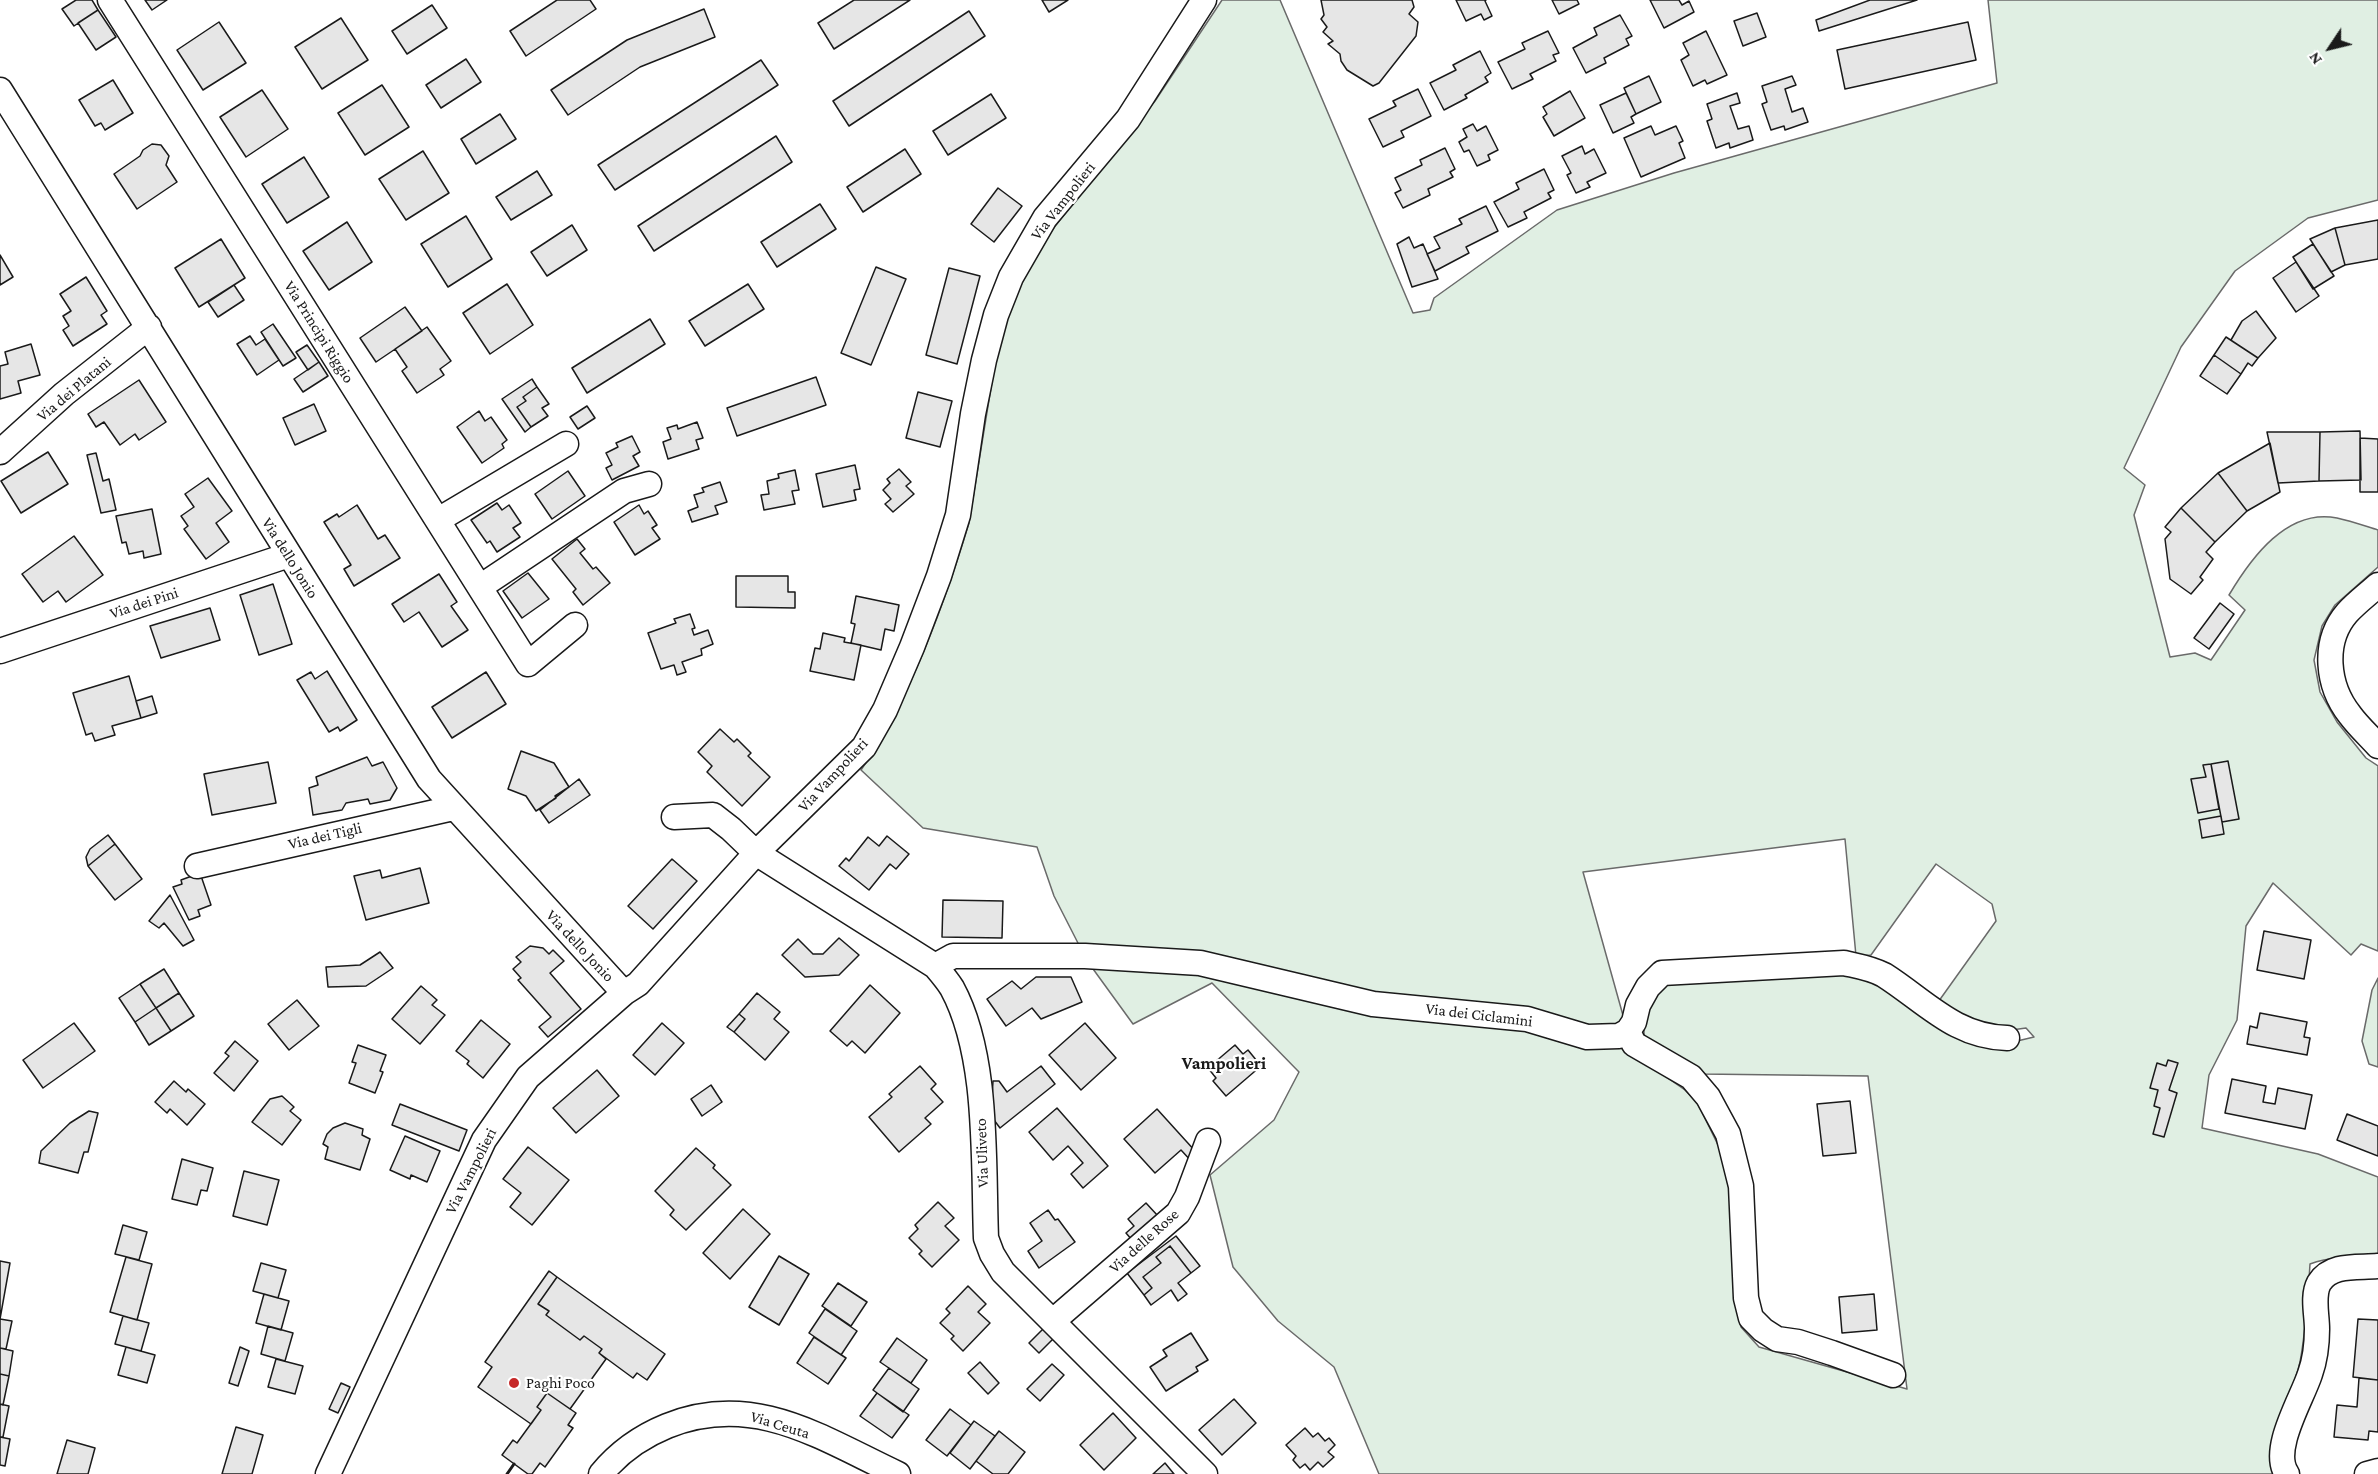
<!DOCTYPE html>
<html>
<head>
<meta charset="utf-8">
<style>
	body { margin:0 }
	#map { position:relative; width:2378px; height:1474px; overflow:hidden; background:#fff; font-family:"Crimson Pro",serif }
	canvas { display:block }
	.north { position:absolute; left:2300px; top:18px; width:60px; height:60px; -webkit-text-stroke:4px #fff; paint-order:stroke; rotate:235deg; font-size:16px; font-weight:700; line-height:24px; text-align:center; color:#1a1a1a }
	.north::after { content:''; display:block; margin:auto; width:21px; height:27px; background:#1a1a1a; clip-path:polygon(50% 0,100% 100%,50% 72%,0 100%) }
</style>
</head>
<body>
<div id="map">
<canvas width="2378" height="1474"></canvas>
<div class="north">N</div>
</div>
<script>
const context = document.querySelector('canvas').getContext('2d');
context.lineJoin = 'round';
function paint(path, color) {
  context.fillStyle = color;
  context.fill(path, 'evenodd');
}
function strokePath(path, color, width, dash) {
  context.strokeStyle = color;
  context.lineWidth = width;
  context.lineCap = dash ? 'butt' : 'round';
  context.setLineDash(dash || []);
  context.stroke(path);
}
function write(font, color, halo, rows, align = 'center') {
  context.font = font + ' "Crimson Pro",serif';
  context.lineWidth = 4.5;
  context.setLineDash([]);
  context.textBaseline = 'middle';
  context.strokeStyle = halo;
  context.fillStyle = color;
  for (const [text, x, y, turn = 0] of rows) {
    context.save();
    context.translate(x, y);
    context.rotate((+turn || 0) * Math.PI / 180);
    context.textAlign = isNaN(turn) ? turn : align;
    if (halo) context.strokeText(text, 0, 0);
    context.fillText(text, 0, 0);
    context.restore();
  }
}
const green = new Path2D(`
	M1222,0h58l133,313 17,-3 4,-12 123,-88 117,-37 323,-90 -9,-83h390v200l-70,18 -73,53 -54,76 -57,121 21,17 -11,30 36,142 25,-4 16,7 34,-50 -16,-15c22,-37 58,-87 108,-77 14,3 28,8 41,12v37l-43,38 -13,21 -8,34 6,32 17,30 29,36 12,8v185l-17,-7 -10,11 -78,-72 -27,43 -9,94 -28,55 -7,53 116,26 60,23v80c-23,0 -47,-1 -68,7 -2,33 -4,66 -10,98 -8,39 -38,70 -25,112h-896l-45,-107 -56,-46 -45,-54 -23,-92 64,-55 25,-48 -87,-89 -79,41 -45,-62 117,8 326,55 53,17 42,7 59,41 12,12 22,45 12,50 10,130 18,20 148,42 -39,-313 -167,-2 -57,-33v-31l18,-30 185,-12 30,14 85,58 30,7 42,-10 -8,-9 -29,4 -61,-27 60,-84 -4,-17 -56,-40 -65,91 -15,1 -11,-117 -262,33 41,147 -10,11 -533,-81 -27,-53 -17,-49 -114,-19 -62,-58c47,-67 84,-168 108,-247l27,-166 6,-28 12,-32 26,-52 115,-144z
	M2378,978v89l-9,-3 -7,-23 10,-51z`);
paint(green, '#e0efe3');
strokePath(green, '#6a6a6a', 1.5);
const building = new Path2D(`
	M76,0h16l6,10 -24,16 -12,-17z
	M145,0h22l-15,10z
	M557,0h33l6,9 -70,47 -16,-25z
	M854,0h56l-76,49 -16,-26z
	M1042,0h26l-19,12z
	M1321,0h91l2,7 -5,7 9,8 -2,14 -37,47 -6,3 -26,-16 -6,-9 -1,-7 -12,-10 5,-3 -10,-9 4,-5 -6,-8 3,-4z
	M1456,0h30l-1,1 7,15 -8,4 -3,-6 -15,7z
	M1552,0h25l2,4 -20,10z
	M1650,0h29l3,5 7,-4 5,11 -30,16z
	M1870,0h47l-98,31 -3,-11z
	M432,5l15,23 -40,26 -15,-23z
	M704,9l11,28 -75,30 -72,48 -17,-25 76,-50z
	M98,10l18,27 -20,13 -18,-27z
	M969,11l16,25 -136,90 -16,-25z
	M1757,13l9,24 -23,9 -9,-25z
	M1620,15l12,21 -6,3 3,6 -25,13 2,5 -20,10 -13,-25 24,-13 -3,-7z
	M341,18l27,42 -46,29 -27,-42z
	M219,22l27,41 -43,27 -26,-40z
	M1968,22l8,38 -131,29 -8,-39z
	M1548,31l11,22 -6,2 3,6 -26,13 3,5 -21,10 -14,-27 27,-13 -3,-6z
	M1706,31l21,44 -20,9 -2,-4 -12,6 -12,-26 8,-5 -6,-12z
	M1480,51l11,22 -6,4 3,5 -23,13 2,3 -23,12 -14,-27 26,-13 -3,-5z
	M466,59l15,23 -40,26 -15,-23z
	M761,60l17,25 -163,105 -17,-25z
	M1649,76l12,26 -25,12 -12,-26z
	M1792,76l4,9 -11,4 7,23 11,-4 5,14 -23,8 -1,-4 -13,4 -9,-26 5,-2 -5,-16z
	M113,80l20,33 -28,17 -4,-7 -6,3 -16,-26z
	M382,85l27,42 -44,28 -27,-42z
	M1418,89l13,27 -30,15 3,6 -21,10 -14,-28 27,-13 -3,-5z
	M262,90l26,39 -42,28 -26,-40z
	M1570,91l15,27 -31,18 -11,-19 4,-3 -4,-7z
	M1626,93l10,21 -5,3 3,6 -21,10 -13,-28z
	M1737,93l3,10 -10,3 8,23 11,-3 4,14 -23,8 -1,-5 -13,5 -9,-27 5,-2 -5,-15z
	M991,94l15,24 -58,37 -15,-24z
	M500,114l16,25 -40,25 -15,-25z
	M1473,124l4,7 9,-5 12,24 -10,5 2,5 -13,6 -8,-16 -5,2 -5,-10 8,-5 -4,-8z
	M1651,126l4,9 21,-9 7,15 -4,2 6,15 -44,19 -17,-39z
	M776,136l16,26 -138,89 -16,-25z
	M152,144l9,1 8,11 -3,9 11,17 -40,27 -23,-35 26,-18 3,-6z
	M1582,146l3,8 9,-5 12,24 -19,9 3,5 -14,6 -9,-18 4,-2 -9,-17z
	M1445,148l10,21 -5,3 3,5 -25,12 2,6 -27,13 -8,-15 6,-3 -6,-12 27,-13 -2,-5z
	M905,149l16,25 -58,38 -16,-25z
	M423,151l26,42 -43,27 -27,-41z
	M304,157l25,40 -42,26 -25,-39z
	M1544,169l10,21 -6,3 3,5 -27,14 3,6 -19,9 -14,-25 25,-13 -3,-6z
	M537,171l15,24 -41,25 -15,-23z
	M998,188l24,18 -28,36 -23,-18z
	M820,204l16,25 -59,38 -16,-25z
	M1486,206l12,25 -32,16 3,6 -34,18 -8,-17 13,-6 -6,-11 28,-13 -3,-5z
	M466,216l26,43 -44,28 -27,-43z
	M2378,220v39l-33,6 -10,-37z
	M347,222l25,40 -43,28 -26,-39z
	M572,225l15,25 -40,26 -16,-24z
	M2335,228l10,37 -14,7 -21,-33z
	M1409,237l5,11 9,-4 15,35 -26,8 -15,-43z
	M221,239l24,39 -46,29 -24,-39z
	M2313,244l21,32 -21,13 -20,-32z
	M0,255l13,22 -13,8z
	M2296,262l23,34 -23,16 -23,-34z
	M876,267l30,12 -35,86 -30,-12z
	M949,268l31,8 -23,88 -31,-9z
	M86,277l21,34 -6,4 6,9 -34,22 -10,-16 6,-4 -6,-10 8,-5 -11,-17z
	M507,284l26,41 -43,29 -27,-41z
	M748,284l16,25 -59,37 -16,-25z
	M234,285l10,15 -26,17 -10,-15z
	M405,307l17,24 -46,31 -16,-24z
	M2256,311l20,27 -18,20 -27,-18 11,-19z
	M650,319l15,25 -78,49 -15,-25z
	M273,324l23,34 -13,8 -22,-34z
	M427,327l24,34 -11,8 4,6 -27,18 -15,-22 5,-4 -12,-18z
	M250,336l6,9 9,-6 14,21 -22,15 -20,-31z
	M2226,337l32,21 -6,8 -4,-3 -7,11 -27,-19z
	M31,344l9,31 -22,6 3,12 -21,6v-33l8,-2 -3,-12z
	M307,345l12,17 -11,8 -12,-18z
	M2214,355l27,19 -14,20 -27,-18z
	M319,362l9,14 -25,16 -9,-13z
	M816,377l10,28 -89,31 -10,-28z
	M532,379l5,8 -14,10 3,4 -9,6 14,20 -6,5 -23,-33z
	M139,380l27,42 -27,18 -4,-6 -15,11 -16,-23 -8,5 -8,-13z
	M537,387l12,17 -7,4 6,8 -17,11 -14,-20 9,-6 -3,-4z
	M918,392l34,9 -12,46 -34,-9z
	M314,404l12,27 -31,14 -12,-27z
	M587,406l8,12 -17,11 -8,-12z
	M479,411l6,10 6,-4 16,23 -5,4 2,4 -22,15 -25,-36z
	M697,422l6,16 -7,2 3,9 -31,10 -5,-17 8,-3 -4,-11 10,-3 1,4z
	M2360,431l1,49 -42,1 1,-49z
	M2267,432h53l-1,49 -41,2z
	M632,436l8,16 -7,4 6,10 -27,14 -6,-12 6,-3 -6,-12 12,-6 -2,-4z
	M2360,438l18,1v53h-18z
	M2270,443l10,49 -33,19 -29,-38z
	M48,452l20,32 -47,29 -20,-32z
	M96,453l7,28 6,-2 7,31 -15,3 -14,-58z
	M855,465l5,24 -6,1 2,10 -33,7 -7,-33z
	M899,469l12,13 -5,4 8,8 -21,18 -8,-8 6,-5 -8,-9 7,-7 -3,-4z
	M795,470l4,20 -7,1 3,13 -31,6 -3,-15 8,-1 -2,-13 12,-3 -1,-4z
	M568,471l17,25 -33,23 -17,-25z
	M2218,473l29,38 -32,31 -34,-34z
	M208,478l24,33 -16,12 13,19 -23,17 -22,-30 4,-3 -7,-10 13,-9 -9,-13z
	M720,482l7,20 -12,4 3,8 -26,8 -4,-11 10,-4 -4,-12 10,-3 -2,-4z
	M497,503l5,7 7,-5 12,18 -8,5 7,9 -23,15 -7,-11 -3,2 -16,-23z
	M357,505l21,34 7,-4 15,23 -46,28 -10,-17 7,-4 -27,-43 13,-8 2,3z
	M639,505l5,9 4,-3 9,14 -5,3 8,11 -25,16 -21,-33z
	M2181,508l34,34 -9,10 7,7 -13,18 3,3 -12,14 -21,-15 -5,-40 6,-7 -6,-5z
	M152,509l9,45 -17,4 -1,-7 -14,3 -3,-12 -4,1 -6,-27z
	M74,536l29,39 -37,27 -8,-11 -15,11 -21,-28z
	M577,539l8,10 -5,4 13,16 3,-2 14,16 -27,22 -10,-13 3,-3 -24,-30z
	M528,573l21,26 -27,19 -19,-27z
	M439,574l18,28 -6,4 17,24 -26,17 -23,-35 -15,10 -12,-18z
	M736,576h52v16h7v16l-59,-1z
	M273,584l19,60 -33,11 -19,-60z
	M856,596l43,9 -5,26 -9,-2 -4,21 -30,-7 4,-19 -4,-1z
	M2220,603l14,11 -25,35 -15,-11z
	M210,608l10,32 -59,18 -11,-32z
	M690,614l5,14 -3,1 2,6 14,-5 5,14 -12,5 1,6 -20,7 4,10 -9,3 -3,-10 -13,4 -13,-36 28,-10 -2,-4z
	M823,633l22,5 -1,4 17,3 -7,35 -44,-9 5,-23 5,1z
	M327,671l30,49 -17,11 -2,-4 -9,5 -32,-52 14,-8 4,7z
	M486,672l20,32 -54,34 -20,-31z
	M129,676l12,42 -29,8 3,9 -20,6 -3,-8 -6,2 -13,-42z
	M152,696l5,17 -16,5 -5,-17z
	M720,729l14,13 3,-3 14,14 -3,3 22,21 -28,29 -35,-34 5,-6 -14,-14z
	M521,751l33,12 15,24 -14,9 1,2 -20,13 -10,-15 -18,-7z
	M367,757l5,9 11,-4 14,26 -7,12 -20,4 -2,-5 -22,4 -4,7 -29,5 -4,-27 9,-3 -2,-8z
	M2228,761l11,58 -17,3 -11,-58z
	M268,762l8,41 -64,12 -8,-41z
	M2211,764l8,45 -21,4 -7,-34 15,-2 -3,-12z
	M579,779l11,16 -41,28 -9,-13z
	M2221,816l3,18 -22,4 -3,-18z
	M108,835l7,9 -27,22 -2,-9 4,-8z
	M887,836l22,18 -13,15 -6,-5 -21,26 -30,-24 7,-8 3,3 19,-24 11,9z
	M115,844l27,35 -27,21 -27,-34z
	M672,859l25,22 -44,48 -25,-23z
	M420,868l9,35 -63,17 -12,-44 26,-6 2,8z
	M200,873l11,32 -13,5 2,6 -11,4 -16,-33 9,-3 -1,-4z
	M170,895l24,45 -11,6 -19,-23 -5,5 -10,-7z
	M943,900l60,1 -1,37 -60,-1z
	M2264,931l47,9 -7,39 -47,-9z
	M839,938l20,17 -20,20 -34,2 -23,-22 16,-16 15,15h10z
	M530,946l13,2 6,6 4,-4 11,11 -14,12 31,36 -33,28 -9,-10 12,-10 -33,-37 3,-2 -8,-9 8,-7 -5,-5z
	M380,952l13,16 -27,18 -38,1 -2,-20 34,-2z
	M164,969l15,24 -23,15 -16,-24z
	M1036,977h35l11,25 -41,17 -9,-11 -26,18 -19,-27 25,-18 9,8z
	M140,984l16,24 -21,14 -16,-24z
	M870,985l30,28 -35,40 -13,-12 -5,5 -17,-15z
	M421,986l16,14 -5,5 13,10 -25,29 -28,-25z
	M179,993l15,23 -23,15 -15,-23z
	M757,993l23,19 -6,7 15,13 -24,28 -31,-28 11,-13 -6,-5z
	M297,1000l22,26 -30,24 -21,-26z
	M156,1008l15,23 -22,14 -14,-23z
	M2260,1013l47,9 -3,15 6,1 -3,17 -60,-11 3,-18 7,2z
	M739,1014l6,5 -11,13 -7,-5z
	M481,1020l29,24 -27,34 -16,-14 2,-3 -13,-10z
	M74,1023l21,28 -52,37 -20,-28z
	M662,1023l22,20 -29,32 -22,-20z
	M1085,1023l31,35 -35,32 -32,-35z
	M235,1041l23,20 -24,30 -20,-18 15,-17 -4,-3z
	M358,1045l28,10 -6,16 3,1 -8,21 -26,-10 7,-20 -4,-1z
	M1235,1045l8,9 5,-4 13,16 -35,30 -13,-15 3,-3 -8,-10z
	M2168,1060l10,3 -9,27 8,3 -13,44 -11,-3 7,-26 -6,-2 4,-16 -8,-2 7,-25 9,3z
	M920,1066l16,18 -5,5 12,13 -18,16 6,6 -32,28 -30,-35 23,-20 -3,-3z
	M1041,1066l14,18 -55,44 -9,-12 2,-35h6l8,11z
	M597,1070l22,26 -43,37 -23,-25z
	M2232,1079l34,7 -3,16 12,2 3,-16 34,7 -7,34 -80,-16z
	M174,1081l12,11 2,-3 17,15 -18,21 -17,-16 -3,4 -12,-11z
	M711,1085l11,17 -20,14 -11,-17z
	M282,1096l12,11 -4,4 11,9 -19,25 -30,-23 18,-23z
	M1850,1101l6,52 -33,3 -6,-52z
	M400,1104l67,26 -8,21 -67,-26z
	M1057,1108l51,58 -25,22 -12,-14 12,-11 -15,-17 -15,14 -24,-28z
	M1157,1109l39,43 -3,11 -12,-13 -26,23 -31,-34z
	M89,1111l9,2 -10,39h-4l-6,21 -39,-10 2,-12 29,-28z
	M2347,1114l31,12v30l-41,-16z
	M345,1123l18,6 -1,6 8,4 -10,31 -35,-11 3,-12 -5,-3 4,-10 6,-6z
	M405,1136l35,15 -13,31 -16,-7 -1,4 -20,-9z
	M528,1147l41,33 -37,45 -22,-18 11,-14 -18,-14z
	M696,1148l19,17 -2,3 18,17 -45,45 -16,-15 4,-5 -19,-19z
	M182,1159l31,9 -6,23 -6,-1 -4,15 -25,-6z
	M244,1171l35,9 -12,45 -34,-9z
	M938,1202l16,16 -9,8 14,14 -27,27 -13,-13 3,-3 -13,-13 9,-9 -3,-4z
	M1146,1203l12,13 -26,24 -6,-7 8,-7 -6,-7z
	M743,1209l27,25 -40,45 -27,-26z
	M1048,1210l7,10 3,-1 17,23 -36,26 -11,-17 14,-10 -12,-18z
	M123,1225l24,7 -8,28 -24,-6z
	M1176,1236l24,30 -9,7 -21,-27 -14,11 5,6 -18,14 9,11 -8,7 -17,-22z
	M1170,1246l21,27 -13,10 9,11 -9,7 -7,-11 -20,15 -7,-10 8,-7 -9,-11 18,-14 -5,-6z
	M779,1256l30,18 -30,51 -30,-18z
	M126,1257l26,7 -15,56 -27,-8z
	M0,1261l10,2 -10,56z
	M261,1263l25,7 -8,28 -25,-7z
	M549,1271l8,6 -19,27 11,7 -3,4 34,25 4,-4 18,13 -3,4 7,6 -36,50 -23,-16 -10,14 4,3 -10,14 -53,-37 14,-20 -7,-5z
	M557,1277l108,77 -18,26 -10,-7 -4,5 -34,-25 3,-4 -18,-13 -4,4 -34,-25 3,-4 -11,-7z
	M838,1283l29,19 -16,24 -29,-20z
	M968,1286l18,18 -8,8 12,11 -27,28 -12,-12 3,-3 -14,-13 10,-10 -4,-4z
	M264,1294l25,7 -8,29 -25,-7z
	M1874,1294l3,36 -35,3 -3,-36z
	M825,1309l32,22 -16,24 -32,-22z
	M123,1316l26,7 -8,28 -26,-7z
	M0,1319l12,2 -6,28 -6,-1z
	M2358,1319l20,1v60l-25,-3z
	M1047,1325l10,10 -18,18 -10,-10z
	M268,1326l25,7 -8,28 -24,-7z
	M1191,1333l17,27 -12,7 2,4 -32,20 -16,-24 17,-11 -4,-6z
	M814,1337l32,21 -18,26 -31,-21z
	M897,1338l30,22 -16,23 -31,-21z
	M126,1347l29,8 -8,28 -29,-8z
	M240,1347l9,4 -11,35 -9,-3z
	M0,1348l13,3 -4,25 -9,-2z
	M276,1359l27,7 -8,28 -27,-7z
	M980,1362l19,21 -11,11 -20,-21z
	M1052,1364l12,11 -24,26 -13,-12z
	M889,1368l30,21 -16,23 -30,-22z
	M0,1374l9,2 -6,29 -3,-1z
	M2359,1378l19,2v52l-9,-1 -1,9 -34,-3 3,-32 20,2z
	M341,1383l9,4 -12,26 -9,-4z
	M547,1393l29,20 -8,12 5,3 -28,39 -5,-4 -8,11h-4l-26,-19 11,-15 4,3 24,-33 -4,-3z
	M877,1393l32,22 -17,23 -32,-22z
	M1234,1399l22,24 -34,32 -23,-25z
	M0,1404l9,2 -6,31h-3z
	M950,1409l21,16 -24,31 -21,-16z
	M1113,1413l23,25 -32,32 -24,-25z
	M974,1421l21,15 -25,33 -20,-16z
	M236,1427l27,8 -11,39h-30z
	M1305,1428l8,9 5,-4 7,8 4,-3 6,7 -7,7 6,5 -11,10 -5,-5 -8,8 -5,-6 -5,4 -7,-8 3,-4 -10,-11z
	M999,1431l26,21 -17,22h-15l-17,-13z
	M0,1437l10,2 -5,27 -5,-1z
	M67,1440l28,8 -7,26h-31z
	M1165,1463l9,11h-21z`);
paint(building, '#e6e6e6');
strokePath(building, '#1a1a1a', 1.5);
const minor = new Path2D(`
	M110,0l418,664 47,-39
	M0,90l429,689 195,214
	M0,452l64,-58 85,-67
	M438,520l128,-76
	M2378,585c-10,9 -22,18 -31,28 -25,29 -20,73 3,102 8,11 19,21 28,31
	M480,587l144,-96 25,-7
	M0,651l289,-96
	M674,817l39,-2 18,14 25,24 179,113c6,7 12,14 17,22 37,68 31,174 34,250l6,16 11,18 202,202
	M197,866l256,-58
	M935,966l18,-10h132l115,7 173,41 154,15 60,18 32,-1 9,-5 6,-9 4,-17 10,-18 14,-14 182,-10c13,3 27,5 40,12 41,26 71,62 123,63
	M1628,1031l6,13 57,33 17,20 20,37 13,52 5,112 5,20 12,12 14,9 21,3 34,11 61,22
	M1053,1321l125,-108 9,-16 21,-56
	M328,1474l156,-334 44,-63 96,-84 14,-9 118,-131 108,-106 21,-37 27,-63 27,-71 19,-61 15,-101 11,-54 12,-45 15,-38 34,-59 83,-99 76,-119
	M601,1474c18,-22 39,-37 66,-48 87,-35 154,12 231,48
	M2287,1474c-17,-24 15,-75 23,-100 5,-14 7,-30 7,-45 0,-15 -5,-33 2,-46 12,-20 39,-15 59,-17
	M2367,1474l11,-3`);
strokePath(minor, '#1a1a1a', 27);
strokePath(minor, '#fff', 24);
strokePath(new Path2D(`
	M507,1474l7,-10`), '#1a1a1a', 3);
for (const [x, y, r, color] of [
	[514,1383,6,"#c62828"]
]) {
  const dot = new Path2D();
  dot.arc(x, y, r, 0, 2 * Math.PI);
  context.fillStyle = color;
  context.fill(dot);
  strokePath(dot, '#fff', 2);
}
write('16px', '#1a1a1a', '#fff', [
	["Via Vampolieri",1063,201,-52],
	["Via Principi Riggio",319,332,58],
	["Via dei Platani",74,389,-40],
	["Via dello Jonio",290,558,58],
	["Via dei Pini",144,603,-18],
	["Via Vampolieri",833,775,-47],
	["Via dei Tigli",325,836,-13],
	["Via dello Jonio",580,946,47],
	["Via dei Ciclamini",1479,1015,7],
	["Via Uliveto",982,1153,-92],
	["Via Vampolieri",471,1171,-63],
	["Via delle Rose",1144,1241,-42],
	["Via Ceuta",780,1425,17]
]);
write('16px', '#1a1a1a', '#fff', [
	["Paghi Poco",526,1383]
], 'left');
write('bold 18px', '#1a1a1a', '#fff', [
	["Vampolieri",1224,1063]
]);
</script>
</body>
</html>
